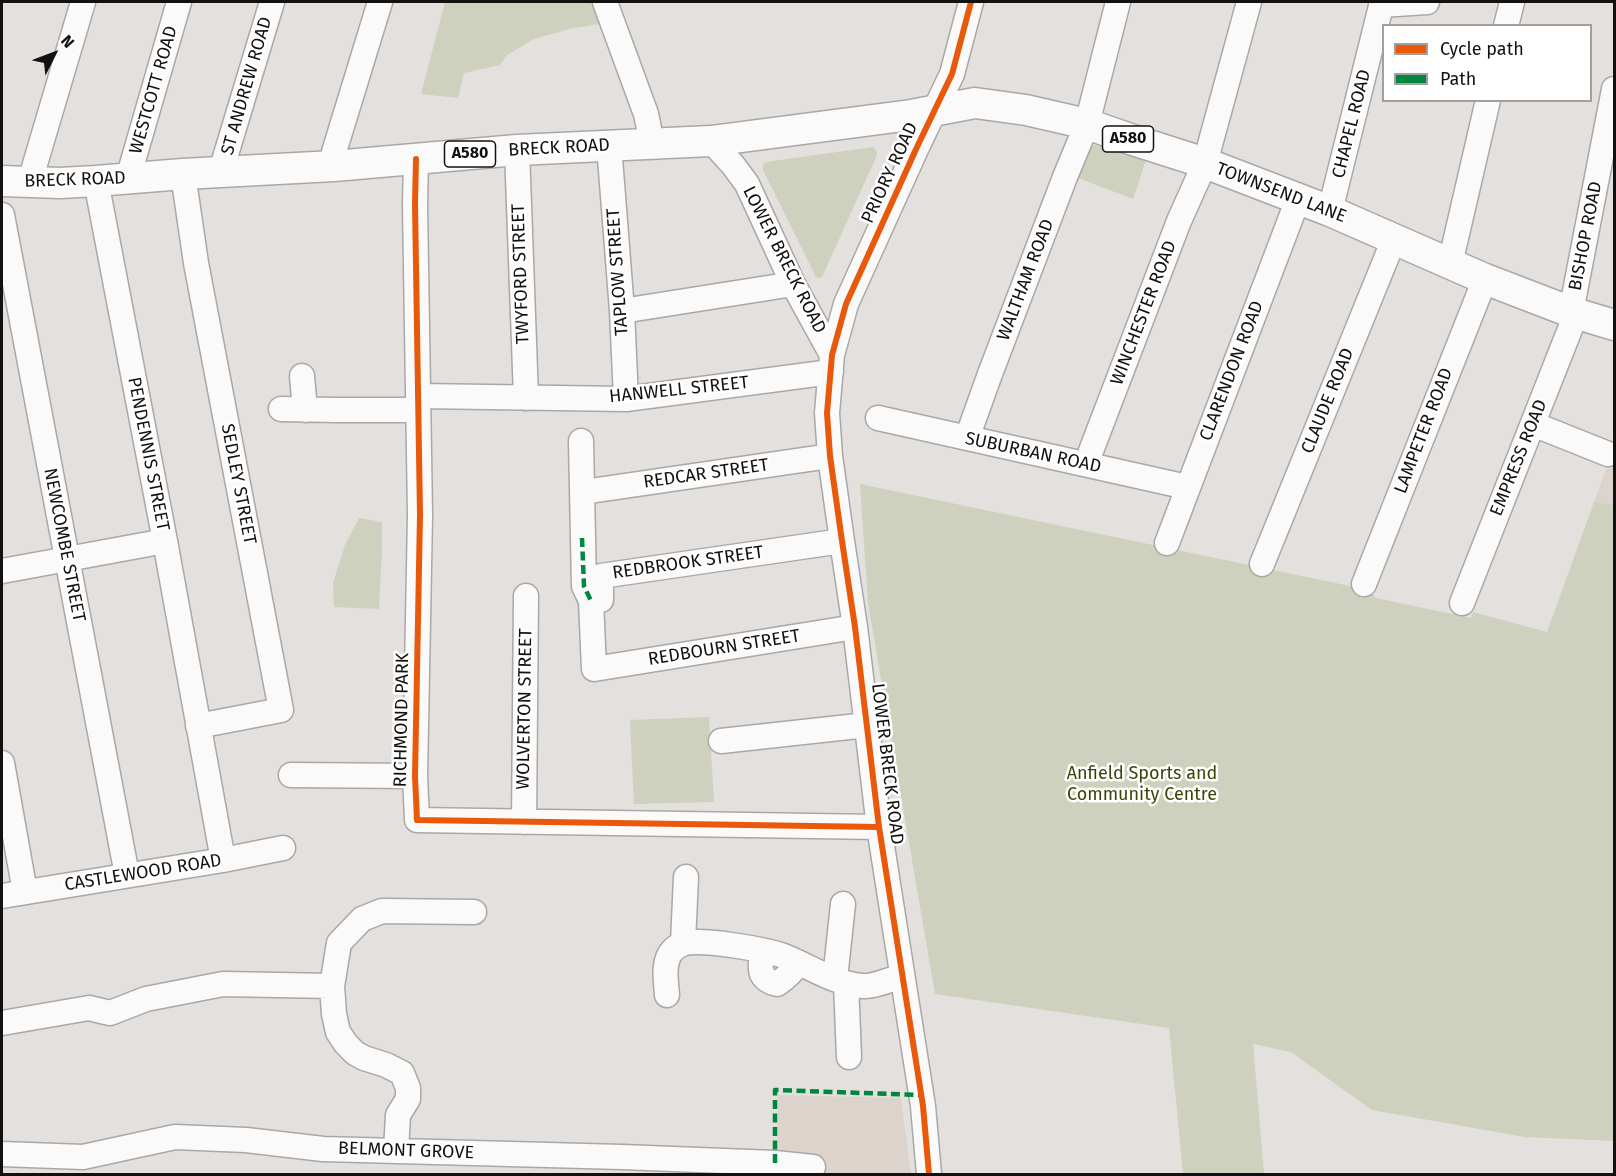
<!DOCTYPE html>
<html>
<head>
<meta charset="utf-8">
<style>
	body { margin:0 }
	#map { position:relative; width:1616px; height:1176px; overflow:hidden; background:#e3e0dd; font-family:"Fira Sans",sans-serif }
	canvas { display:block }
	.frame { position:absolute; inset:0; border:3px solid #13110f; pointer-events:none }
	.legend { position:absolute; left:1382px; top:24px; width:210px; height:78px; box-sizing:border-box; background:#fff; border:2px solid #a1a09f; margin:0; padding:8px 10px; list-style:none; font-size:18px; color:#13110f }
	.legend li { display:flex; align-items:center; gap:12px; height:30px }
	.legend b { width:30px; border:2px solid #a1a09f }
	.north { position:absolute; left:24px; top:24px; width:60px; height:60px; -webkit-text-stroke:4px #fff; paint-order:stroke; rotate:48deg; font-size:16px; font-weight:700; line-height:24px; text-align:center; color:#13110f }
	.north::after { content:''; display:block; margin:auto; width:21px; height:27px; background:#13110f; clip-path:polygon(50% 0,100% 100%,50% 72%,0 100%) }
</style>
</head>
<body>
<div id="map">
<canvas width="1616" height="1176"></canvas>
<div class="frame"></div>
<ul class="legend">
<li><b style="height:8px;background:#e8590c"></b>Cycle path</li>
<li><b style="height:8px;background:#00873e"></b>Path</li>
</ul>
<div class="north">N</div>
</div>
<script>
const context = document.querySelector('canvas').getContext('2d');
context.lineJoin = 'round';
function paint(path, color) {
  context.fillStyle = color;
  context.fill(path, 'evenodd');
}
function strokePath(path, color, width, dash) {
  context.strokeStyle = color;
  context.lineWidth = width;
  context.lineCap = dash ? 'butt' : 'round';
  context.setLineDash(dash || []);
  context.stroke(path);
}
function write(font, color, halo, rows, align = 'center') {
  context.font = font + ' "Fira Sans",sans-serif';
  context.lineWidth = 5;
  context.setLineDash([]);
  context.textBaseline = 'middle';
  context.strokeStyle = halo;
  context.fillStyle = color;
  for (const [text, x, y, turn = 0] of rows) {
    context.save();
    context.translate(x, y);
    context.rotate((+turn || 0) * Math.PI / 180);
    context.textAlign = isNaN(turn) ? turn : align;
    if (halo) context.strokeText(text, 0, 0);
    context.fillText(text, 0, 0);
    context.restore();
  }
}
paint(new Path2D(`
	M1614,448v57l-20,-3z
	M778,1095l123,3 10,76h-134z`), '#dcd4cc');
paint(new Path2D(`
	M445,2h153l9,21 -34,5 -39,11 -27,16 -7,10 -36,8 -6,25 -37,-4z
	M1096,145l50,15 -13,39 -55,-21 12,-32z
	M873,147l4,5v3l-55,122 -4,1 -2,-1 -53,-107v-6l3,-2z
	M860,484l509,106 7,8 95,20 2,-6 74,20 47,-130 20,3v636l-89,-4 -153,-27 -81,-58 -38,-8 11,130h-81l-14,-146 -234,-34 -67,-391z
	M359,518l23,4v28l-3,59 -45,-2 -1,-24 12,-38z
	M709,717l5,85 -80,2 -4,-84z`), '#ced1bd');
const minor = new Path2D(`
	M605,2l41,112 6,29
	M1381,5l46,-3
	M1506,26l6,-24
	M711,141l22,24 14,19 46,100 39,71
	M609,145l13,166 4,88
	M517,150l9,248
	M416,159l-1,45 5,311 -5,261 2,44 462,7
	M334,166v-14l46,-150
	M225,172l-1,-11 48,-159
	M183,174l13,89 85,447 -83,16
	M132,178l-1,-10 48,-166
	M96,181l69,360 58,319
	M31,183l2,-12 50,-169
	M1330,211l52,-209
	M2,215l125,660
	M1450,264l38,-164
	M622,311l171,-27
	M1571,312l43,-223
	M302,376l3,34
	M419,396l207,3 205,-27
	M281,409l56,1h80
	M878,418l309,69
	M1533,424l75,30
	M967,438l23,-64 75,-197 22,-53 31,-122
	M581,441l3,145 7,15
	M1086,464l93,-243 26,-58 44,-161
	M583,492l247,-36
	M842,541l-241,35v24l-10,1 3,68 261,-42
	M1167,543l131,-344
	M1262,564l132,-325
	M2,571l163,-30
	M1364,584l121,-305
	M1462,603l114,-289
	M721,741l146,-16
	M2,763l23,129
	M291,775l124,1
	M524,822l2,-226
	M2,896l221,-36 60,-12
	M683,943l3,-66
	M763,951c-4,17 -5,28 14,33 9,-6 15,-11 21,-21
	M835,979l8,-75
	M846,983l3,74
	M667,995c-1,-14 -5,-34 6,-45 3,-3 8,-6 12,-7 20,-4 76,6 96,12 27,10 53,29 82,31 10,1 29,-7 39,-10
	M2,1023l87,-15 21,5 36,-14 77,-15 109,2
	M396,1151l2,-36 10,-16v-11l-6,-15 -16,-8 -22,-7 -9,-5 -9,-9 -8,-12 -4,-18 -2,-28 7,-43 23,-24 20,-8 92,1
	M2,1154l81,3 92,-20 71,3 77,9 299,8 153,6 38,4
	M929,1174l-6,-68 -44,-279 -24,-200 -13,-86 -12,-85 -3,-43 5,-58 14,-51 71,-157 35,-73 19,-72`);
const major = new Path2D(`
	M2,181l58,2 36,-2 87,-7 151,-8 183,-16 194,-9 200,-26 64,-12 51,7 61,14 46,16 72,23 125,48 155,68 86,33 43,13`);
strokePath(minor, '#aaa8a6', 27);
strokePath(major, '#aaa8a6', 33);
strokePath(minor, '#fbfafa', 24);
strokePath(major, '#fbfafa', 30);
strokePath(new Path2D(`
	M582,538l2,48 7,15
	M775,1163v-73l146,5`), '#00873e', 4.5, [9, 4.5]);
strokePath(new Path2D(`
	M416,159l-1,45 5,311 -5,261 2,44 462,7
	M929,1174l-6,-68 -44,-279 -24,-200 -13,-86 -12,-85 -3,-43 5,-58 14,-51 71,-157 35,-73 19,-72`), '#e8590c', 6);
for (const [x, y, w] of [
	[1128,139,51],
	[470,154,51]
]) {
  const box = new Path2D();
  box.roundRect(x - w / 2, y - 13, w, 26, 4.5);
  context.fillStyle = '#fff';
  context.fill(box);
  strokePath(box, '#13110f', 1.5);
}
write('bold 16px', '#13110f', null, [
	["A580",1128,139],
	["A580",470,154]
]);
write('18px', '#13110f', '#fff', [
	["ST ANDREW ROAD",247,86,-74],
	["WESTCOTT ROAD",154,90,-74],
	["CHAPEL ROAD",1352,124,-76],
	["BRECK ROAD",559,148,-3],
	["PRIORY ROAD",890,173,-65],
	["BRECK ROAD",75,180,-2],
	["TOWNSEND LANE",1281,193,21],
	["BISHOP ROAD",1586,236,-79],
	["LOWER BRECK ROAD",784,260,63],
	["TAPLOW STREET",618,272,-94],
	["TWYFORD STREET",521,274,-92],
	["WALTHAM ROAD",1026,280,-69],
	["WINCHESTER ROAD",1144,313,-69],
	["CLARENDON ROAD",1232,371,-69],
	["HANWELL STREET",679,390,-6],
	["CLAUDE ROAD",1328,401,-68],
	["LAMPETER ROAD",1424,431,-69],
	["SUBURBAN ROAD",1033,453,12],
	["PENDENNIS STREET",148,454,79],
	["EMPRESS ROAD",1519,458,-68],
	["REDCAR STREET",706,474,-8],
	["SEDLEY STREET",238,484,79],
	["NEWCOMBE STREET",64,545,79],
	["REDBROOK STREET",688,563,-8],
	["REDBOURN STREET",724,648,-9],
	["WOLVERTON STREET",525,709,-89],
	["RICHMOND PARK",402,720,-89],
	["LOWER BRECK ROAD",887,764,83],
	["CASTLEWOOD ROAD",143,873,-9],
	["BELMONT GROVE",406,1151,2]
]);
write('18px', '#3a4505', '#fff', [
	["Anfield Sports and",1142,774],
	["Community Centre",1142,795]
]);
</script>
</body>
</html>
